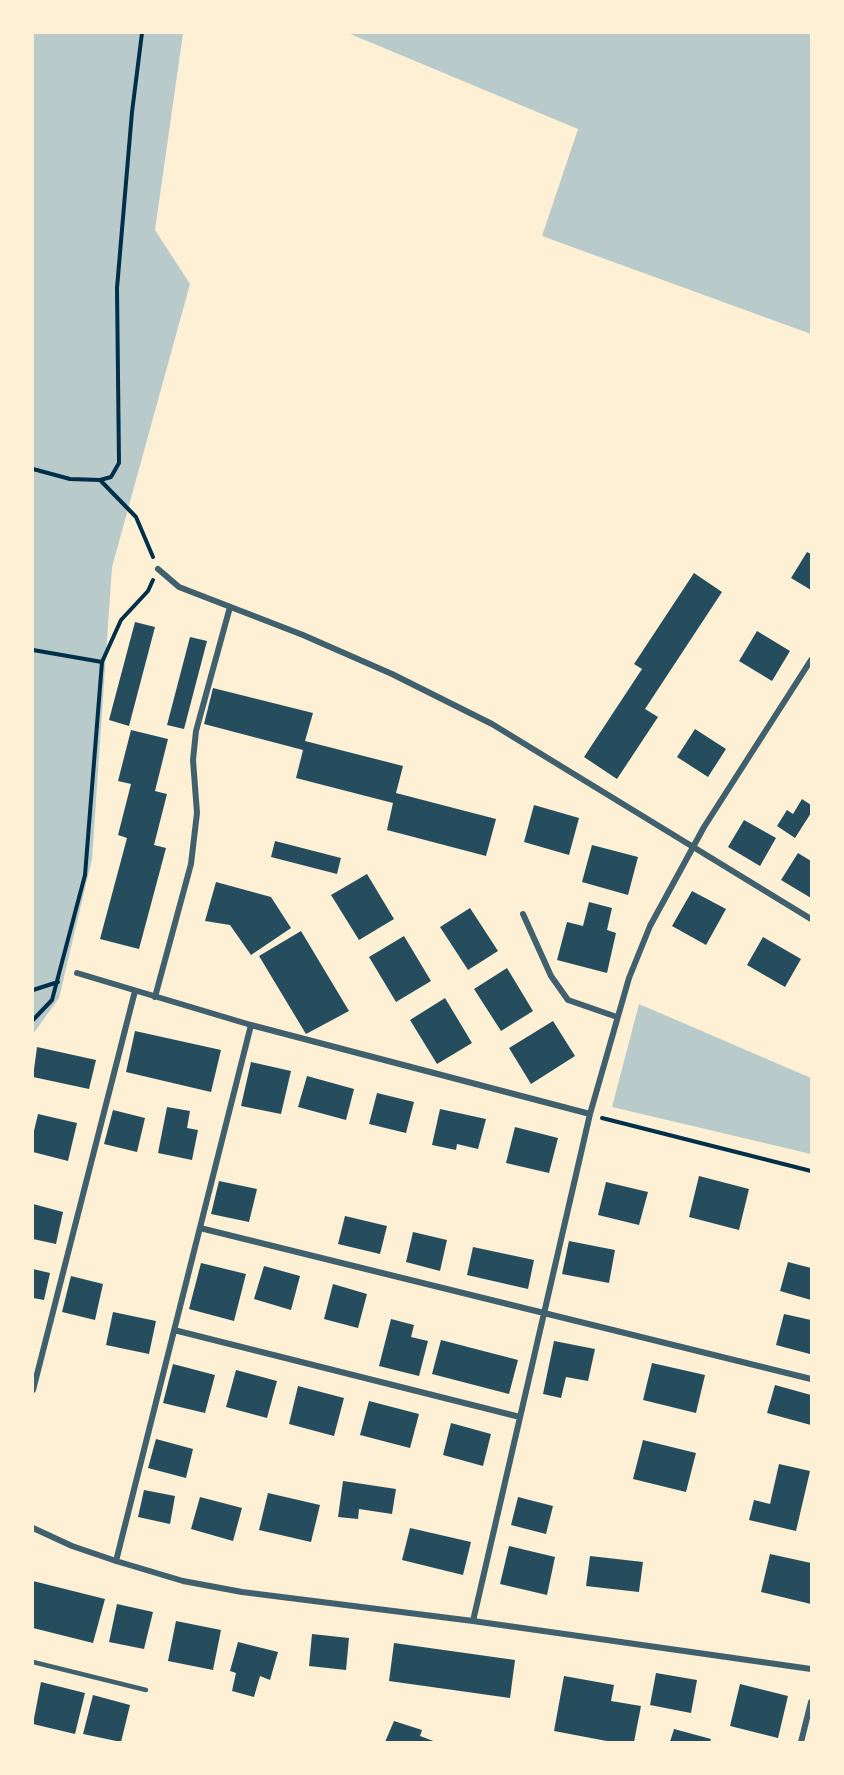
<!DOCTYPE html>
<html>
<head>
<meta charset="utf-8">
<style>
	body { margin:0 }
	#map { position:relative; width:844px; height:1775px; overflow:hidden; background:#fdf0d5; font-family:Manrope,sans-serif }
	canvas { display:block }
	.frame { position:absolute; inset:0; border:34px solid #fdf0d5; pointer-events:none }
</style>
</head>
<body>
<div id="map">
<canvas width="844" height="1775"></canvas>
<div class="frame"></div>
</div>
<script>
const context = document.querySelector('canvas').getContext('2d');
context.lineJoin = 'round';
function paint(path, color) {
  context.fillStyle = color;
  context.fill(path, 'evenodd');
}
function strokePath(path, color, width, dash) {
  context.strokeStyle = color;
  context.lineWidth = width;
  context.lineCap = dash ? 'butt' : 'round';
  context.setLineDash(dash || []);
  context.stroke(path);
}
paint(new Path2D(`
	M33,33h150l-28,197 35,54 -78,283 -20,292 -33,139 -26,36z
	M348,33h463v301l-269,-98 36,-107z
	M639,1004l172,74v76l-199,-47z`), '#b9caca');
paint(new Path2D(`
	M807,552l4,2v36l-20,-12z
	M694,573l28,19 -77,117 13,8 -41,62 -33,-22 58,-88 -8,-5z
	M135,622l20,5 -26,99 -20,-6z
	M757,631l33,20 -18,30 -33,-20z
	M190,637l17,4 -23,88 -17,-4z
	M213,688l100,25 -8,28 98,25 -7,27 100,26 -10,37 -99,-26 6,-27 -97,-25 7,-28 -99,-26z
	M695,729l31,20 -18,28 -31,-20z
	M131,730l37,9 -13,52 12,3 -13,51 12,3 -27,101 -39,-10 27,-101 -9,-3 13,-51 -13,-3z
	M802,799l9,6v8l-16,25 -18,-12 10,-16 6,4z
	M534,805l45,13 -10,37 -45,-13z
	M744,820l32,18 -16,28 -32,-19z
	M275,841l66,17 -4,16 -66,-17z
	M592,845l46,12 -10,38 -46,-13z
	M798,853l13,8v37l-30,-18z
	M367,874l27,45 -35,21 -28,-45z
	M216,882l55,15 20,31 -40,27 -21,-30 -25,-4z
	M692,891l34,18 -20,36 -34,-19z
	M589,902l23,6 -5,22 9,3 -9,40 -50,-13 10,-38 16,4z
	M470,908l28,43 -30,19 -28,-43z
	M301,931l48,80 -43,23 -47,-78z
	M404,936l27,45 -35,21 -27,-45z
	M763,937l38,22 -16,28 -38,-22z
	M507,968l26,43 -32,20 -27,-42z
	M445,998l27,45 -35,21 -27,-44z
	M553,1021l22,35 -44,28 -22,-36z
	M135,1031l86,19 -10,42 -85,-20z
	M37,1047l59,13 -7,29 -56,-12z
	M251,1062l40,9 -10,43 -40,-8z
	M307,1076l47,13 -8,31 -48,-13z
	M377,1093l37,9 -8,31 -37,-9z
	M167,1107l23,4 -3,17 11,2 -6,30 -34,-7z
	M440,1109l46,10 -8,30 -21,-5 -1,6 -24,-5z
	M113,1110l32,8 -8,34 -33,-8z
	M38,1114l39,9 -9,38 -35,-9v-17z
	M515,1127l43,11 -9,35 -43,-10z
	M699,1176l50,13 -10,41 -50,-13z
	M219,1181l38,8 -8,33 -38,-8z
	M606,1182l42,10 -9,33 -41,-10z
	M33,1204l30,8 -7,32 -23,-5z
	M345,1216l42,10 -7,28 -42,-10z
	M413,1232l34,8 -7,31 -34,-9z
	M569,1241l46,9 -6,33 -47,-9z
	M473,1247l61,13 -6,29 -61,-14z
	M788,1262l23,6v32l-31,-9z
	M201,1263l45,11 -12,47 -45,-12z
	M264,1266l36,10 -9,34 -37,-11z
	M33,1269l17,4 -6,27 -11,-2z
	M71,1276l32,8 -8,36 -33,-8z
	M333,1284l34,10 -9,34 -34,-9z
	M113,1312l43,9 -7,33 -43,-9z
	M784,1314l27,6 -1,34 -34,-9z
	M391,1319l23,6 -3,12 17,4 -9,35 -40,-10z
	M441,1340l77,20 -9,34 -77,-20z
	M554,1341l41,8 -7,32 -22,-4 -5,21 -18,-4z
	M652,1363l53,12 -9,38 -53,-13z
	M173,1364l42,11 -10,38 -42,-10z
	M236,1370l41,11 -10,37 -41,-11z
	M775,1385l36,10v30l-44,-12z
	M298,1386l46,12 -10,38 -45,-12z
	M369,1401l50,13 -9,34 -50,-13z
	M451,1423l40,11 -8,32 -40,-11z
	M156,1439l37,10 -7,29 -38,-10z
	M643,1440l53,13 -10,39 -53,-13z
	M779,1464l31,7 -14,60 -47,-11 5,-20 16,4z
	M343,1481l53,8 -4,25 -33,-5 -1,10 -20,-2z
	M144,1490l31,6 -5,28 -32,-7z
	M268,1493l52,12 -9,37 -52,-12z
	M200,1497l42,11 -9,33 -42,-12z
	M518,1497l35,9 -7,28 -35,-9z
	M410,1528l61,14 -8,33 -61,-15z
	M509,1546l46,11 -8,38 -47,-11z
	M770,1554l41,9v41l-50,-12z
	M590,1556l53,6 -4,30 -53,-6z
	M33,1581l72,18 -12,44 -60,-15z
	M117,1604l36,8 -9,37 -35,-7z
	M176,1621l45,9 -8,40 -45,-9z
	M312,1634l37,4 -3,32 -37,-4z
	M238,1642l40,10 -8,28 -10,-4 -6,21 -22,-6 4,-18 -6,-2z
	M394,1643l121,17 -5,38 -121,-17z
	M656,1673l41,7 -6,33 -41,-8z
	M564,1676l50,9 -3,16 30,5 -7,36h-22l-58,-11z
	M41,1682l44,11 -10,41 -42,-10z
	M740,1684l48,12 -10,42 -48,-12z
	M93,1695l37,10 -9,37 -38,-8z
	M394,1721l28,9 -2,6 16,6h-51z
	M674,1729l37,10 -1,3h-40z`), '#264d5e');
strokePath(new Path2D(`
	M142,33l-10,79 -15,176 2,175 -8,14 -11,3 36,37 17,40
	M33,469l37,10 30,1
	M33,650l69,12 19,-42 27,-29 5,-11
	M33,990l25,-8
	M33,1020l19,-20 33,-125 17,-213
	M602,1118l209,53`), '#003049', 4);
strokePath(new Path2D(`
	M33,1662l113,28`), '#3f606c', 4.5);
strokePath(new Path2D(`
	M158,569l21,18 124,48 89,39 100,50 319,195
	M523,914l28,62 17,24 49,17
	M77,973l174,52 339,89
	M155,997l36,-133 6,-51 -4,-53 3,-29 34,-124
	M200,1228l611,151
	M174,1330l346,87
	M33,1390l102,-399
	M33,1528l39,18 44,15 67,20 59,11 231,29 338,48
	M116,1561l135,-536
	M473,1621l117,-507 39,-136 21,-52 54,-99 107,-167
	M801,1742l10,-40`), '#3f606c', 6);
</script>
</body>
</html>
